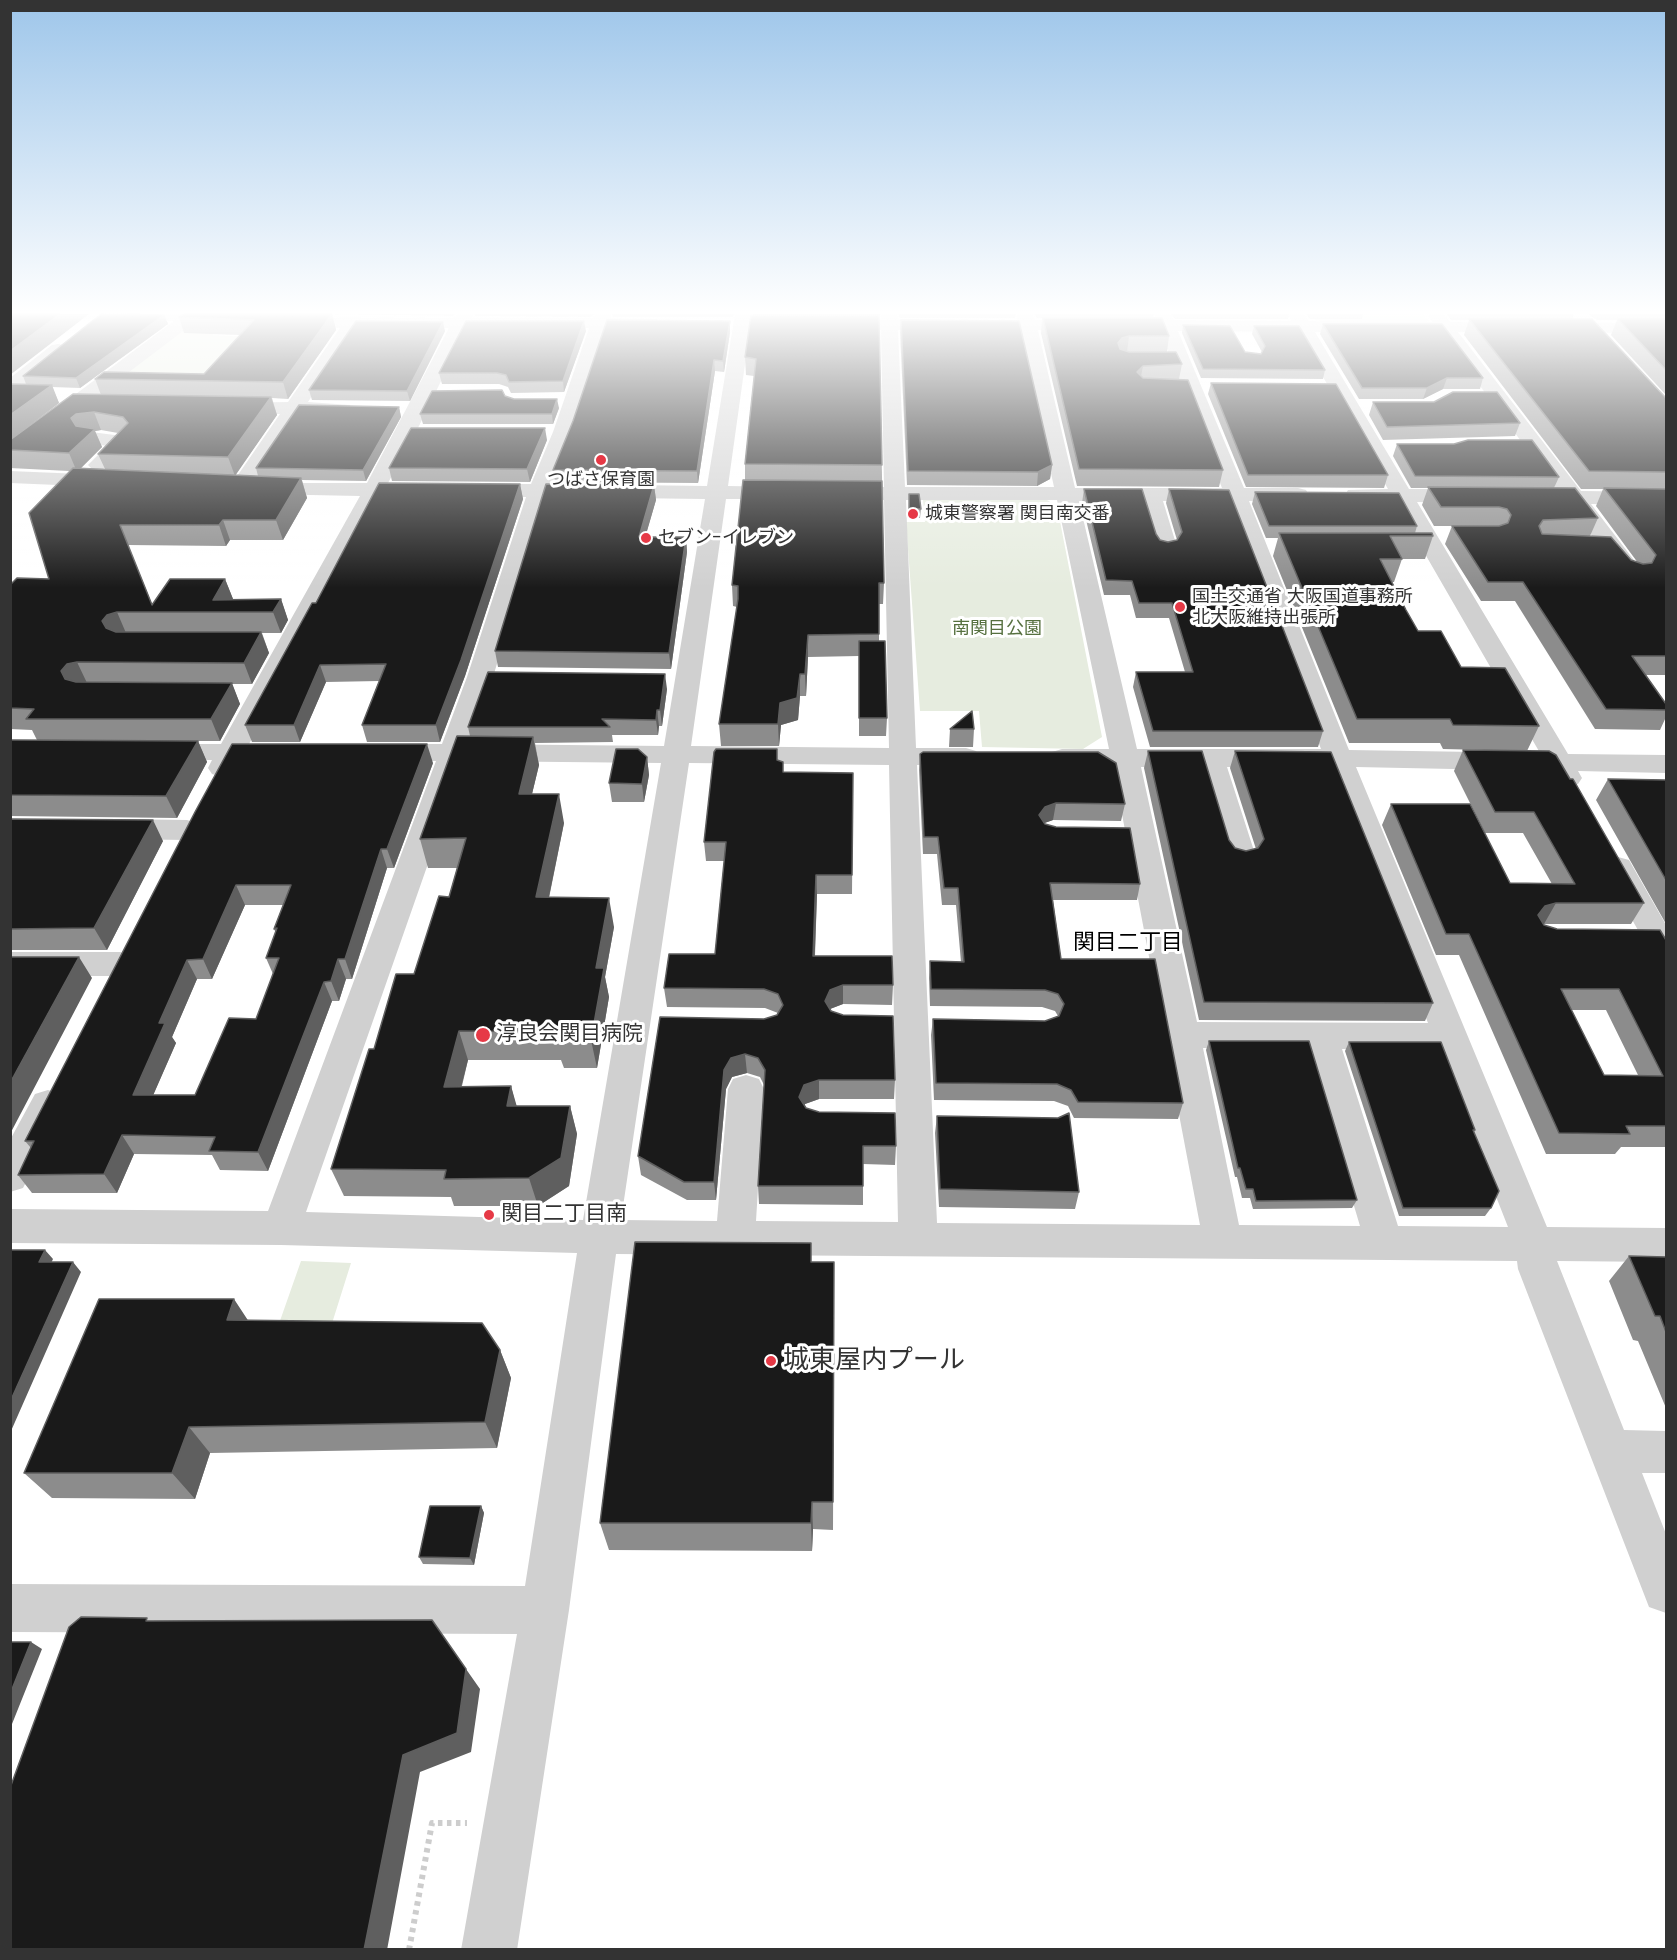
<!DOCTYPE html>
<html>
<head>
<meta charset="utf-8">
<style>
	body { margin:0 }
	#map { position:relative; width:1677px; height:1960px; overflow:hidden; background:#fff; font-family:Poppins,sans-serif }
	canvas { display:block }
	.frame { position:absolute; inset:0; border:12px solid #333; pointer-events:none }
</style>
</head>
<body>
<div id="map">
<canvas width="1677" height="1960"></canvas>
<div class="frame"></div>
</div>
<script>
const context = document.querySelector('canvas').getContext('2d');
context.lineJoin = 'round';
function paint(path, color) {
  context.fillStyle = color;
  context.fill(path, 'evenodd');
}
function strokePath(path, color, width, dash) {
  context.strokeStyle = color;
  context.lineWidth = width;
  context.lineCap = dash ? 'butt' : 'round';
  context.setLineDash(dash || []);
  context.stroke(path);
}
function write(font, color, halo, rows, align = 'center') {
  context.font = font + ' Poppins,"Noto Sans JP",sans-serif';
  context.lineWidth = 6;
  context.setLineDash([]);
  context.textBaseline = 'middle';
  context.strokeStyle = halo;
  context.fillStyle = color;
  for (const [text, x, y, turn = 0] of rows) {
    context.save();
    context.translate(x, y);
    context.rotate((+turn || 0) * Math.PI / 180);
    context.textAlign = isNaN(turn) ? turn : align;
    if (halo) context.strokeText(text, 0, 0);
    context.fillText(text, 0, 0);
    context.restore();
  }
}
paint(new Path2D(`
	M1308,314h115l6,7 -5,2 -102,-1 -10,-3z
	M226,323l-13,12 38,2 -48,53 -101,-2 88,-64z
	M923,500h124l10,6 45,231 -19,12 -101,-2 -3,-36h-59l-14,-189h19z
	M301,1261l50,2 -23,73 -53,-1z`), '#e6ecdf');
strokePath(new Path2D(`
	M409,1950l23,-127h35`), '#cdcdcd', 6, [4.5, 4.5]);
paint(new Path2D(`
	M105,314h124l5,4 -3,4h-36l-178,135 -7,2v-16l164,-122 -61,-2 -6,-1z
	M457,314h16l-1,4h121l2,-4h16v4l46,1 3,4 -3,4 -6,1h-44l-34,104 -21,52 155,2 28,-172h17l-24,172 57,1 8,1 3,5 -3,5 -8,1h-59l-35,247 198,2 -5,-248 -55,-2 -3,-5 3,-5 55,-1 -3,-157 -47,-1 -6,-1 -3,-4 3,-4 52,-1 1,-5h16l1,5 119,1v-6h16l2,6h121l-2,-6h16l4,6 117,1 -3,-7h16l5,7 123,1 -4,-8h16l6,8 216,1v10l-208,-1 123,159 85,1v13l-75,-1 52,68 -4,5 -8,2 -8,-2 -55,-73 -40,-2 -3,-5 3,-5 30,-1 -118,-159h-125l94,157h60l8,2 3,5 -3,5 -8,2 -52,-1 151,252 98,1v18l-88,-2 4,7 -4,6 -10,3 -10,-3 -8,-13 -194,-4 191,460 119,1v34l-109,-1 67,169 42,1v42h-24l24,61v79l-17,-6 -131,-338 -1,-8 -901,-7 -47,356 -52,340h-56l56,-316 -507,-2v-48l515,2 52,-333 -296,-8 -271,-2v-34l258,2 168,-450 -52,-1 -10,-2 -4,-6 4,-6 10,-2h58l25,-67 59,-180 -49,-1 -8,-1 -3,-5 3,-5 8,-1h54l22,-52 36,-104h-122l-51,104 -28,51 42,2 3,5 -3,5 -49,1 -132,248 34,2 4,6 -4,6 -10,2h-33l-8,14 -10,3 -10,-3 -4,-6 4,-8h-53l-10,-2 -4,-6 4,-6 10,-2h62l139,-248 -99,-2 -8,-1 -3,-5 -8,3 -8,-1 -3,-5 49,-71 -51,-1 -7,-2 -3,-4 3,-4 66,-1 52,-74 -52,-2 -6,-1 -3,-4 3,-4 172,1zM357,328h92l-82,155h-113l46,-69 50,-1 3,-4 -3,-4 -42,-3zM898,330h122l34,157h-149zM1038,330l122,1 62,157h-147zM1178,331l119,1 91,157 -40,1 -3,5 3,5 47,2 145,251 -191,-3 -100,-249 49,1 8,-2 3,-5 -3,-5 -8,-2h-54zM547,497l158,2 -41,247 -195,-2 24,-67zM906,500h151l52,249h-47l-10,3 -4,6 4,6 10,3h51l87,458 -263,-2 -20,-458 49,1 10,-3 4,-6 -4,-6 -10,-3h-50zM1079,501h62l14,46 3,5 8,2 8,-2 3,-5 -14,-46h64l94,248h-184zM464,761l197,2 -78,457 -277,-8zM689,763l200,2 9,457 -142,-1 8,-132 -5,-10 -13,-4 -13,4 -5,10 -11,132 -96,-1zM1141,767h58l27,90 4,7 11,3 11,-3 4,-7 -29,-90h100l101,256 -231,-1zM1203,1048h104l53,178 -121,-1zM1342,1049h96l70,178 -110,-1z
	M58,344l6,1 3,4 -3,4 -47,39 -7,2v-16l42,-33z
	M91,432l39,5 3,4c-9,13 -24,33 -41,28l-4,-4 19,-19 -23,-4 -3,-4 3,-4z
	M10,471l95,4 8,1 3,5 -3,5 -8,1 -95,-4z
	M114,819l73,1 10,3 5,7 -5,7 -10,3 -73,-1 -10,-3 -5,-7 5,-7z
	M1618,857l11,3 37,65v39l-11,-3 -52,-94 4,-7z
	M10,952h110l12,4 4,8 -4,8 -12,4h-110z
	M48,1090l13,4 5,10 -43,84 -13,4v-52l25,-46z`), '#d0d0d0');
paint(new Path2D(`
	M184,314h271l-2,2 -121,-2 4,16 -48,69 -16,-1 5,17 -42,60 23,1 -2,-8 143,-61 2,10 -35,64 -64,-1 5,18 -24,42h-53l-4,6 -98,-1 24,59 73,-25 8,20h48l7,21 -7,13h-19l7,20 -17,31h-20l8,20 -20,37h-22l9,21 -30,56 -167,-2v-76h27l-5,-10 -22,-1v-144l39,-6 20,-108 -59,-3v-84h16l-3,-8 141,-61 4,9 -88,64 -28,-1 7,16 -43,33 85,-41 -6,-16 109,-5 36,-39 -56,-2 -5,-16zM101,430l17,3 -20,21 7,15 -24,-1 21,-21 -7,-16z
	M474,314h120l-3,3 -116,-1z
	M612,314h123l-3,3h-119z
	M753,314h127l-1,2 5,267 -1,21h-4v37l8,77 -1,18h-27v-80l-51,1 -2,39h-6l-2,24 -17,5 -2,21h-58l-2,-22 18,-117 -4,-1 -1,-21 13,-105v-16l9,-88 -8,-1 -1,-18 9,-42z
	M898,314h118l-1,4h-115z
	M1034,314h120l-1,4 16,18 -2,16h-39l54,12 -3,15 44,91 -4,17 -142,-1 -36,-153 1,-15h-5z
	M1171,314h118l-1,5h-113z
	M1306,314h57l-1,5h-52z
	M1447,314h127l-2,5 94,79v277h-20l20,29v13l-6,13 -65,-1 -80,-128h-34l-36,-57 7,-18h-18l-12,-21 6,-17h-17l-18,-32 4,-12 162,33 -5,11 44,30 -8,18 41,24 7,3 -42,-57 7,-17h-22l-117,-154 5,-15h-18z
	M1588,314h78v81l-55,-60 6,-15h-20z
	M901,320l151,145 -2,14 -13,7 -130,-1 -7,-153z
	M1323,324l160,54 -3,11h-37l-20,10h-64l-39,-65z
	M1183,325l62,27 16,2 1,-2 -10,-18 2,-8 71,44 -2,9 -122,-1 -19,-45z
	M445,331l-35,70 -98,-1 -3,-10z
	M586,331l-22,61 -53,1 -3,-6 -9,-3h-57l-3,-11z
	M730,332l-6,40 -9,-1 -17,112 -143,-1 -2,-12z
	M1211,383l177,92 -4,13 -138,-1 -38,-93z
	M505,396l9,3 45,9 -6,16h-130l-3,-10z
	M1373,402l147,21 -5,13 -132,4 -14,-25z
	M547,440l-17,42 -138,-1 -3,-13z
	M520,484l3,15 -58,177 -25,66h-73l-5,-17 17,-44 -53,1 -26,60h-48l-7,-17 71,-122z
	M654,485l2,15 -11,37h41l1,15 -16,117 -173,-2 -3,-16z
	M1084,489l72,45 4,6 8,2 9,-2 -11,-37 3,-14 154,242 -5,16h-168l-17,-60 3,-15h49l-16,-54h-33l-6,-23h-26l-22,-92z
	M1255,492l162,34 -2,7 18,3 -8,23h-23l-8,23h-2l14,28 12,21 43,36 78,59 -12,25 -84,-2 -3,-6h-91l-76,-187 5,-18h-12l-14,-34z
	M909,494l12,15 -1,9h-11z
	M667,689l-5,37h-3l-1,9h-46l1,7 -78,1 4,22 -7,29 32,29 -15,75 65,29 -9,50 4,20 -12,71h-33l-3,-8h-93l-6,26h49l5,20h54l7,28 -8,52 -31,20h-84l-3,-9 -107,-1 -13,-27 83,-195 35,-77 8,-29h-29l-8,-29 50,-103 -2,-9z
	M950,729h24l-1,18h-24z
	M1463,750l181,153 -13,21h-88l1,1 13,4 109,11v207h-45l-6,7h-69l-87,-199h-23l-54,-130 9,-21 119,79 42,1 -29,-51h-38l-31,-62zM1571,1010h35l32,65h-34z
	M1148,751l87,97 11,3 10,-2 -26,-81 5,-17 198,252 -8,18 -226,-1 -55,-252z
	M920,754l205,50 -4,17 -68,-1 -9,3 96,61 -3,16h-84l8,59 122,144 -5,16 -104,-1 -6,-12 -14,-5 -120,-1 -3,-65 2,-16 112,2 13,-5 -3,-5 -13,-4 -112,-1 -1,-28 1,-17 31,1 -5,-57h-14l-5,-51h-14l-4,-84z
	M647,757l2,18 -5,27h-32l-3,-19z
	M778,760l5,12 70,1 -1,121h-35l-2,62 78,29 -1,20 -49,-1 -13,5 65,71 -1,19h-75l-14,5 -1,2 2,2 90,38 -1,19 -32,-1v41l-104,-1 -1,-18 6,-101 -4,-8 -13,-4 -15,4 -6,12 -10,111h-29l-46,-25 -3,-19 126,-137 13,-4 1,-2 -13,-5 -98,-1 -3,-19 51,-34 9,-93h-18l-2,-19z
	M433,763l-39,105h-7l-35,111h-6l-7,22h-7l-64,170 -48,-1 -8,-15 -78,-1 -17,39h-85l-14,-18 13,-27 -6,-7 170,-329zM245,905h38l-9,24 2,4 -10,25 7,16 -17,45 -61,76h-42l23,-52 -4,-6 25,-58h15z
	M1608,779l58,1v144l-70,-124z
	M10,819l153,22 -56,109h-97z
	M1209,1041l148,159 -5,8 -99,1 -3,-11h-8l-5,-21h-2l-29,-127z
	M1349,1042l126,88 -1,2 17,76 -6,8h-86l-54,-165z
	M937,1116l142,76 -4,17 -136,-2 -4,-74z
	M811,1243v19h23l-1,268 -20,-1 -1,22 -203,-1 -9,-27z
	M1629,1256l37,1v152v-1l-28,-67 -5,-1 -24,-59z
	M248,1320l252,30 11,28 -14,70 -287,5 -15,46 -143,-1 -28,-25z
	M481,1506l3,7 -10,52 -51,-1 -4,-7z`), '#8c8c8c');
paint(new Path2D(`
	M60,314h29l-79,61v-24z
	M332,314l4,16 -48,69 -5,-17z
	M164,315l4,9 -88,64 -4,-10z
	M584,321l2,10 -22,61 -1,-11z
	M730,321v11l-6,40 -1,-11z
	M443,322l2,9 -35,70 -3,-10z
	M1129,336l-2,16 -11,7 2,-16 4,-5z
	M714,360l1,11 -17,112 -1,-12z
	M1143,366l-3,16 -3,-10z
	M1447,378l-4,11 -20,10 4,-11z
	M52,385l7,18 -49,37v-25z
	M271,397l6,18 -42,61 -7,-19z
	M557,399l2,9 -6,16 -1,-10z
	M399,407l2,10 -35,64 -3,-11z
	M94,412l7,18 -6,1 7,16 -25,25 -8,-19 10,-16 -8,-19 5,-4z
	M545,428l2,12 -17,42 -3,-13z
	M1052,465l-2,14 -13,7 1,-14z
	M301,478l6,20 -24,42 -7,-20z
	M520,484l3,15 -58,177 -25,66 -4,-17z
	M654,485l2,15 -15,52 -2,-15z
	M223,520l7,20 -4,6 -7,-21z
	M686,537l1,15 -16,117 -2,-16z
	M225,579l8,20 -20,1z
	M281,599l7,21 -7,13 -8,-21z
	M117,612l9,21 -15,9 -9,-21 5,-6z
	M261,632l8,21 -17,31 -8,-21z
	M808,635v22l-2,39 -1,-22z
	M77,662l10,21 -15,9 -11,-21 6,-7z
	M320,665l6,17 -26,60 -6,-17z
	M665,674l2,15 -5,37 -2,-16z
	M800,674v22l-2,24 -17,5 -2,21 -1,-22 2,-21z
	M232,683l8,21 -20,37 -9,-22z
	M657,710l2,16 -1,9 -2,-15z
	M533,737l6,28 -14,58 -6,-29z
	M198,741l9,21 -30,56 -11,-22z
	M427,744l6,19 -39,105 -7,-19z
	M647,757l2,18 -5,27 -2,-18z
	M559,794l5,29 -21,103 -7,-29z
	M1056,803l-3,17 -11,4 -3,-9 6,-8z
	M153,820l10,21 -56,109 -13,-22z
	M381,849l6,19 -35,111 -7,-20z
	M816,875l1,19 -3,81 -1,-19z
	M236,885l9,20 -33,74 -9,-20z
	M609,898l5,29 -9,50 4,20 -12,71 -6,-28 5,-72z
	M1556,903l-12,21 -11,3 5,-12 7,-9z
	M79,957l13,21 -82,156v-51z
	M338,959l8,20 -7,22 -8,-20z
	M187,960l10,19 -25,58 4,6 -31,71 -12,-19 26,-72z
	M324,982l8,19 -64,170 -10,-19z
	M843,985v19l-13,5 -5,-8 5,-11z
	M459,1031l9,29 -14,55 -10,-28z
	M745,1054l2,19 -15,4 -6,12 -10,111 -2,-18 10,-112 7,-12z
	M819,1080v19l-14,5 -5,12 -1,-19 5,-12z
	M511,1086l8,28 -12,-8z
	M570,1106l7,28 -8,52 -31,20 -9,-28z
	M122,1135l12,19 -17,39 -13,-19z
	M45,1250l8,9 -6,13 -8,-10z
	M73,1262l8,10 -70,159 -1,-29z
	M234,1299l19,29 -26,-8z
	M500,1350l11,28 -14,70 -12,-26z
	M189,1427l21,26 -15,46 -23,-26z
	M812,1502l1,27 -1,22 -1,-28z
	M481,1506l3,7 -10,52 -4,-7z
	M31,1642l11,7 -32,80v-35z
	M466,1669l14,20 -9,63 -51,20 -33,178h-23l39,-195z`), '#5f5f5f');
const building = new Path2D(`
	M10,314h50l-50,37z
	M101,314l63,1 -88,63 -53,-2z
	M184,314h148l-49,68 -188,-3 9,-7 100,2 50,-54 -75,-3z
	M751,315h128l3,150 -137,-1 11,-105 -11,-2z
	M1043,318h119l7,18h-40l-7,2 -4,5 2,6 9,3h47l6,12 -39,2 -6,6 6,6 45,2 35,90 -144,-1z
	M1469,319h123l74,79v74l-77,-1z
	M1618,319h48v51z
	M607,320l123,1 -7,40 -9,-1 -17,111 -144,-1 20,-49z
	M901,320l118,1 33,144 -14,7 -130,-1z
	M356,321l87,1 -36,69 -98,-1z
	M466,321h118l-21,60 -54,1 -3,-7 -9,-2h-58z
	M1323,324h119l41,54h-36l-20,10h-65z
	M1183,325l47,1 15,26 16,2 4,-8 -11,-20h45l26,44 -122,-1z
	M1211,383l125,1 52,91h-140z
	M10,384l42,1 -42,30z
	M502,390l3,6 9,3h43l-5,15h-132l12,-23z
	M1453,392h44l23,31 -133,4 -14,-25h61z
	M73,394l198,3 -43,60 -130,-3 30,-31 -5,-6 -29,-5 -18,2 -5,4 5,8 19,3 -26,24 -59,-3v-10z
	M299,405l100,2 -36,63 -107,-2z
	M411,428h134l-18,41 -138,-1z
	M1468,440h64l27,37 -144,-1 -18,-32h57z
	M73,468l228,10 -25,42h-53l-4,5h-99l32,80 18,-26h55l-12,21 68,-1 -8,13h-156l-10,3 -5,6 4,7 10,4h145l-17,31 -167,-1 -10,2 -6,7 4,8 11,3 156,1 -21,36h-185l8,-10 -24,-1v-123l7,-7 32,1 -20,-66z
	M743,480l139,1 2,102h-5v51l-71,1 -3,39h-5l-3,24 -17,5 -2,21h-59l19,-125v-13l-6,-1z
	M379,483l141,1 -59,176 -25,65h-74l24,-61 -66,1 -26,60h-49l67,-122h4z
	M546,484l108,1 -15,52h47l-17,116 -174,-2z
	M1428,487l147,1 23,30 -55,2 -4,6 3,8 69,3 20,23 12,4 9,-1 4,-8 -52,-67 62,1v167h-34l34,48v6l-60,-1 -83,-127h-35l-36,-56h47l9,-3 3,-8 -4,-6 -8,-2h-58z
	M1084,489h58l14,45 4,6 8,2 9,-2 5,-8 -13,-43 60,1 94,241h-170l-17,-59h57l-21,-69h-33l-7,-22 -26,-1z
	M1255,492l144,1 18,33h-148z
	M909,494h10l2,15h-12z
	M1279,533h153l1,3h-43l12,23h-22l26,51 12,21h23l20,36 44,1 34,58 -86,-1 -3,-6h-93z
	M859,641h26l2,77h-28z
	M488,672l177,2 -5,36h-3l-1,10 -54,-1 8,8h-142z
	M972,711l2,18h-24z
	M457,736l76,1 -14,57h40l-23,103 73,1 -13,70h8l-13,72h-34l1,-8 -99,-1 -15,56 67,-1 -4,20h63l-9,52 -32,20 -85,1 2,-9 -115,-1 38,-120h5l22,-75h18l25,-78 10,1 17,-59 -46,1z
	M10,740h1l187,1 -32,55 -156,-1z
	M232,744h195l-40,105h-6l-36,110h-7l-7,22 -7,1 -66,170 -49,-1 6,-14 -93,-2 -18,39 -86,1 16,-34h-9l170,-329zM236,885h55l-17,44 3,-1 -11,30h13l-23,61 -27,-1 -34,77h-62l32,-72h-6l28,-63 16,-1z
	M616,749h22l9,8 -5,27 -33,-1z
	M716,749h61v11l6,2v10l70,1 -1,102h-36l-3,81h79l1,29h-50l-13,5 -5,11 6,10 12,4 50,1 2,64h-76l-15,5 -5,12 7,11 13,4 76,1 1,33h-33v40h-105l7,-116 -7,-12 -13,-4 -14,4 -7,12 -10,112h-30l-46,-26 22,-139 104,2 13,-4 6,-10 -5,-11 -14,-5 -100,-1 5,-34h46l11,-112h-22l10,-90z
	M1463,750l86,1 7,4 14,24h3l71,124h-88l-11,3 -7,9 6,10 13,4 103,1 6,10v186h-40l4,8 -71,-1 -90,-199h-23l-55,-130h79l40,79 65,1 -41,-72h-39zM1561,989h58l44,87 -59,-1z
	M1148,751h54l27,89 6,8 11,3 12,-3 6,-9 -29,-88 96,1 102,251 -229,-1z
	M923,752h175l18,11 9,41 -69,-1 -11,4 -6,8 6,9 11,3 74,1 10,56 -90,-1 11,76h94l28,144 -105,-1 -7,-12 -14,-6 -121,-1 -3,-64 112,2 14,-5 5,-12 -6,-10 -13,-4 -114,-1 -1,-28 34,1 -6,-74h-14l-6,-51h-14l-4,-83z
	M1608,779l58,1v100z
	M10,819l143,1 -59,108 -84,1z
	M10,957h69l-69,126z
	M1209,1041h100l48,159 -101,1 -3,-12h-7l-6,-21h-2z
	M1349,1042h92l34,88h-2l26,61 -8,17h-88z
	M1069,1113l10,79 -139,-3 -3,-73 121,2z
	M635,1242l176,1v19h23l-1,240h-21l-1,21h-211z
	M10,1250h35l-6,12h34l-63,140z
	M1629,1256l37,1v75l-6,-16h-5z
	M99,1299h135l-7,21 255,3 18,27 -15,72 -296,5 -17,46h-148z
	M430,1506h51l-11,52 -51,-1z
	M81,1617l66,1 -1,3 286,-1 34,49 -9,64 -54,22 -39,195h-354v-162l59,-161z
	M10,1642h21l-21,52z`);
paint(building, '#1a1a1a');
strokePath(building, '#5f5f5f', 1.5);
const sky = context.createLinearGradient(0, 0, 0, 588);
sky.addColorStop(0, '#9ec6ea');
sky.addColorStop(0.53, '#fff');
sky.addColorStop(1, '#ffffff00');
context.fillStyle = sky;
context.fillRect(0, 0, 1677, 588);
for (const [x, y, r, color] of [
	[601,460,6,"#e63946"],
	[913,514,6,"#e63946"],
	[646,538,6,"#e63946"],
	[1180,607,6,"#e63946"],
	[483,1035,8,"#e63946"],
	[489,1215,6,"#e63946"],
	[771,1361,6,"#e63946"]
]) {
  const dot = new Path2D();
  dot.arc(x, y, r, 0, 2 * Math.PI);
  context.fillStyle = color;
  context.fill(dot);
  strokePath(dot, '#fff', 2);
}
write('18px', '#333', '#fff', [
	["つばさ保育園",601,480,"center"],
	["城東警察署 関目南交番",925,514],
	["セブン-イレブン",658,538],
	["国土交通省 大阪国道事務所",1192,597],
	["北大阪維持出張所",1192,618]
], 'left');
write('18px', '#56703f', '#fff', [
	["南関目公園",997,629]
]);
write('21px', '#333', '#fff', [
	["淳良会関目病院",496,1035],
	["関目二丁目南",501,1215]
], 'left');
write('22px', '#000', '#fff', [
	["関目二丁目",1128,943]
]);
write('26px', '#333', '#fff', [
	["城東屋内プール",783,1361]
], 'left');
</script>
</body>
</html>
